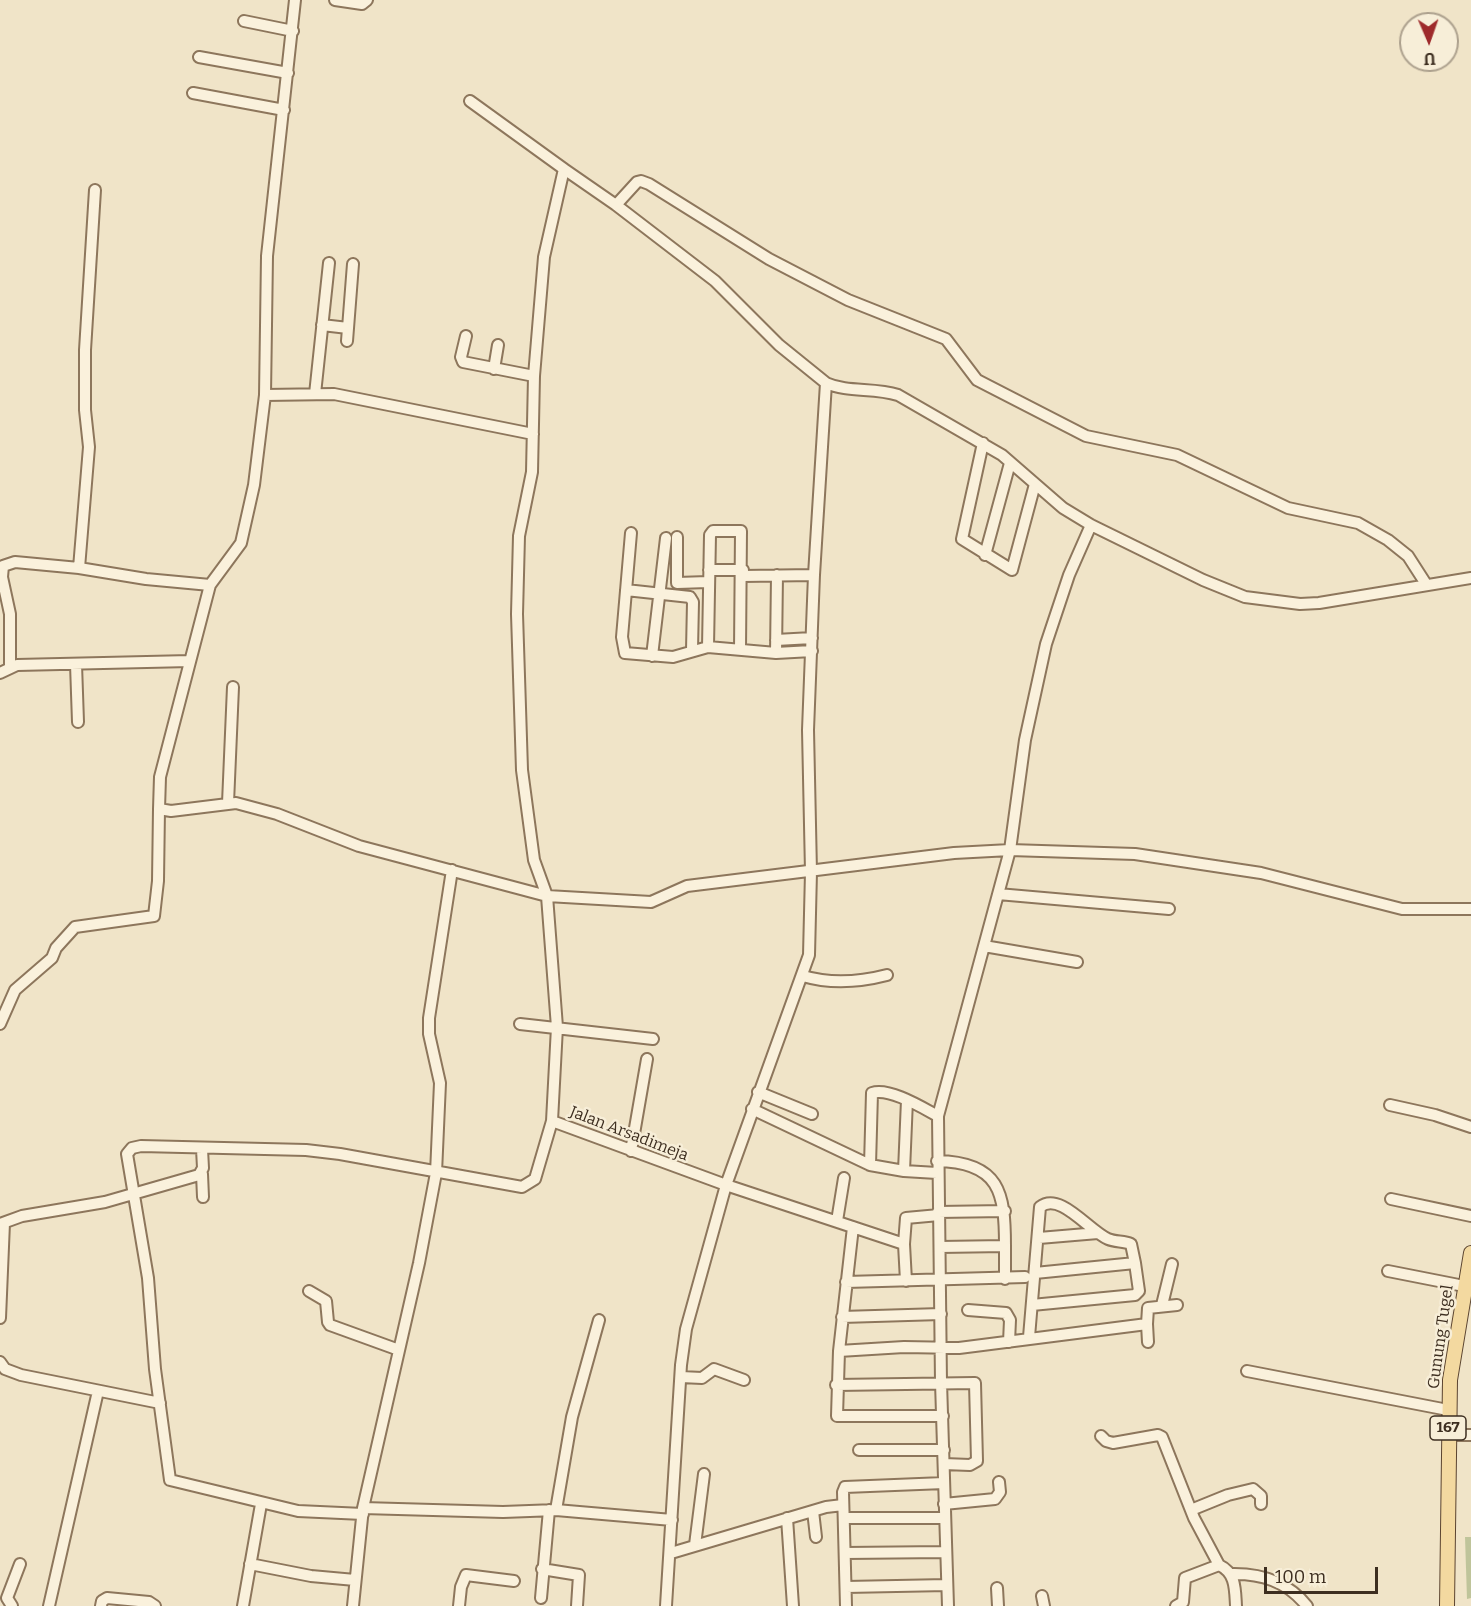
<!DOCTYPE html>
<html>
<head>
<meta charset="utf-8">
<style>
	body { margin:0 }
	#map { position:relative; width:1471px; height:1606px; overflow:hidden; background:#f0e4c8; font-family:Bitter,serif }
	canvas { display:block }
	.north { position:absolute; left:1399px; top:12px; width:60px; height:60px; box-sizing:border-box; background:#f7eed8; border:2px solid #ada18e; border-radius:50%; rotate:178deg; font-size:16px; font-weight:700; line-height:24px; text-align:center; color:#3d2e20 }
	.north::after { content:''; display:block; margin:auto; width:21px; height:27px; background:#9e2a2b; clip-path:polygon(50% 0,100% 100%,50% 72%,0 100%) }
	.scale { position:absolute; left:1264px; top:1567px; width:114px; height:27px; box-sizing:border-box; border:3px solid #3d2e20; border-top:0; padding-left:8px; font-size:18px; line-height:21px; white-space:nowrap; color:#3d2e20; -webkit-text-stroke:4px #f7eed8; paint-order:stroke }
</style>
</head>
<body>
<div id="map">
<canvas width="1471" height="1606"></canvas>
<div class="north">U</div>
<div class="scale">100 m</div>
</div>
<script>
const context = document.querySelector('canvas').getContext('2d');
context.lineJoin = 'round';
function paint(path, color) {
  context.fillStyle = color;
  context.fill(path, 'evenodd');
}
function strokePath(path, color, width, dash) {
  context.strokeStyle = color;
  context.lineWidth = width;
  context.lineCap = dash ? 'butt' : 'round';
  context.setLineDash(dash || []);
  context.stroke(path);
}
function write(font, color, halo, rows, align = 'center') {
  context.font = font + ' Bitter,serif';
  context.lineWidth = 5;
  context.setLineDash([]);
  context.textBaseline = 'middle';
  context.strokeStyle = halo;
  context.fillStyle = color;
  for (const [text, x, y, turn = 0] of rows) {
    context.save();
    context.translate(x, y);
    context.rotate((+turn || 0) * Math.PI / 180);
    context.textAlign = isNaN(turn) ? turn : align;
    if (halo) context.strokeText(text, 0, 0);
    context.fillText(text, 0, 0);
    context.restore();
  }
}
paint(new Path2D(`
	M1465,1537h6v61l-4,1z`), '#bfc49a');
const minor = new Path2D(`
	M295,0l-28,256 -2,139 -11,90 -13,58 -31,42 -50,192 -1,32 12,2 65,-8 41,11 82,32 188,50 10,131 -5,94 -17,58 -13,8 -182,-33 -34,-4 -165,-4 -9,2 -5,6 21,124 7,91 15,111 128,31 65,3
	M335,0l27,4 5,-4
	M244,21l49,10
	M199,57l89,16
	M193,93l91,17
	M470,101l94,68
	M95,190l-10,160v60l4,37 -10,121 67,11 64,6
	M616,205l21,-23 4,-1 8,3 120,75 79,41 98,39 31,41 109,56 91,19 111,53 70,15 30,17 20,16 18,28
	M322,325l26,3
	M466,336l-5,21 2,5 71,14
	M347,341l6,-77
	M494,369l4,-24
	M826,383l-12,192 -6,155 3,142 -2,83 -83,230 178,59 2,-26 33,-3
	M315,394l14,-131
	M265,395l69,-1 199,40
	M983,443l-21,96 50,31 23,-86
	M631,533l-9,104 3,16 48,4 35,-10 68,6 36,-2
	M677,537v46l31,-1
	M985,555l25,-92
	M709,570h34
	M743,576l71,-1
	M1471,578l-152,25 -19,1 -55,-7 -42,-17 -112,-55 -28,-17 -61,-53 -104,-60c-24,-8 -50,-2 -72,-12l-47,-38 -64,-64 -99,-76 -52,-36 -20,88 -10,119 -2,96 -13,64 -2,78 5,156 12,90 13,36 104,6 36,-16 267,-33 56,-3 125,4 126,19 141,36h69
	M626,590l64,7 3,5 -1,48
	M776,640l36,-2
	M708,647l2,-112 3,-4h28l-1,119
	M776,653l1,-78
	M652,656l14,-118
	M76,664l2,58
	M10,668v-54l-8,-37 1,-11 12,-4 64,6
	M0,673l17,-8 173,-4
	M228,803l5,-116
	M998,894l171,15
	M984,946l93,16
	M803,976c27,8 57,6 84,-1
	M0,1024l15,-34 37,-32 4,-10 19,-21 79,-11 4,-35 1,-72
	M520,1024l133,15
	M758,1092l54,22
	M907,1100l-3,71 33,2
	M1390,1105l45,10 36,12
	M752,1109l118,56
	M552,1121l174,64 -40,144 -5,36 -15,241
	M631,1151l16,-92
	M937,1161c63,1 68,32 68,85
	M904,1171l-34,-6 2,-72c17,-6 51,15 66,23
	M202,1174l1,23
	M1391,1199l80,17
	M938,1212l67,-1
	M837,1221l7,-43
	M0,1224l22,-8 83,-14 94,-27 4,-7 -1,-19
	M853,1227l-14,124 -2,65h106
	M1039,1238l59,-5
	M904,1244l2,37
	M940,1247l65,-1v33
	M1388,1271l76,15
	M846,1282l179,-5
	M309,1291l17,10 2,21 2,3 69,25
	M1032,1305l103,-10 4,-4 -4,-28 -100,10
	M1162,1305l10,-41
	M968,1310l38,3 4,7 -1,22
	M842,1317l99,-3
	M0,1318l4,-95
	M1147,1324l1,18
	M1029,1337l11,-130c20,-16 49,24 68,32 7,3 16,2 23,5l4,19
	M839,1351l65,-4 55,1 188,-24 1,-16 29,-3
	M0,1362l5,7 16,6 139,28
	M1247,1371l201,39
	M681,1377l21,1 12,-9 30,11
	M836,1385l139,-2 2,78 -7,4 -26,-1
	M1448,1435h23
	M1101,1436l5,5 7,2 45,-8 4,2 32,81 25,47c17,8 16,24 17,41
	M859,1450h85
	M944,1504l51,-5 5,-7 -1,-10
	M363,1508l140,4 53,-2 116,10
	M556,1510l16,-93 27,-97
	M1191,1510l37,-15 25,-6 8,7v8
	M813,1511l3,26
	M787,1518l6,88
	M844,1518h100
	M695,1545l9,-71
	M671,1553l155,-46 17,-2
	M845,1553l100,-1
	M250,1564l61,12 44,4
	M542,1569l37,6 -2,31
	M1230,1574c31,-1 57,7 77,32
	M846,1587l101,-2
	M997,1588l1,18
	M1042,1596l2,10
	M541,1598l8,-88
	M12,1606l-5,-8 13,-34
	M49,1606l49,-215
	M101,1606l1,-5 5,-3 42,4 6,4
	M243,1606l18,-102
	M353,1606l10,-98 56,-245 17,-90 4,-90 -11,-49v-16l23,-148
	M459,1606l2,-19 5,-12 48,6
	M846,1606l-3,-114 2,-5 99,-4
	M948,1606l-7,-224 -3,-266 72,-266 15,-110 21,-96 23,-69 22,-50
	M1176,1606l7,-4 2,-24 34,-13`);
const major = new Path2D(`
	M1447,1606l3,-226 21,-127`);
strokePath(minor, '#8d765c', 14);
strokePath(major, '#5b4430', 16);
strokePath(minor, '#faf1dc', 10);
strokePath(major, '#f3d9a0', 14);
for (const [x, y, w] of [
	[1448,1428,36]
]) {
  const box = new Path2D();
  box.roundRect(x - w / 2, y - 12, w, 24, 4.5);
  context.fillStyle = '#f7eed8';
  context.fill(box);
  strokePath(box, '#3d2e20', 1.5);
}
write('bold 15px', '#3d2e20', null, [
	["167",1448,1428]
]);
write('16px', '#3d2e20', '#f7eed8', [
	["Jalan Arsadimeja",629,1134,21],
	["Gunung Tugel",1441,1337,-82]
]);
</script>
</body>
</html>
